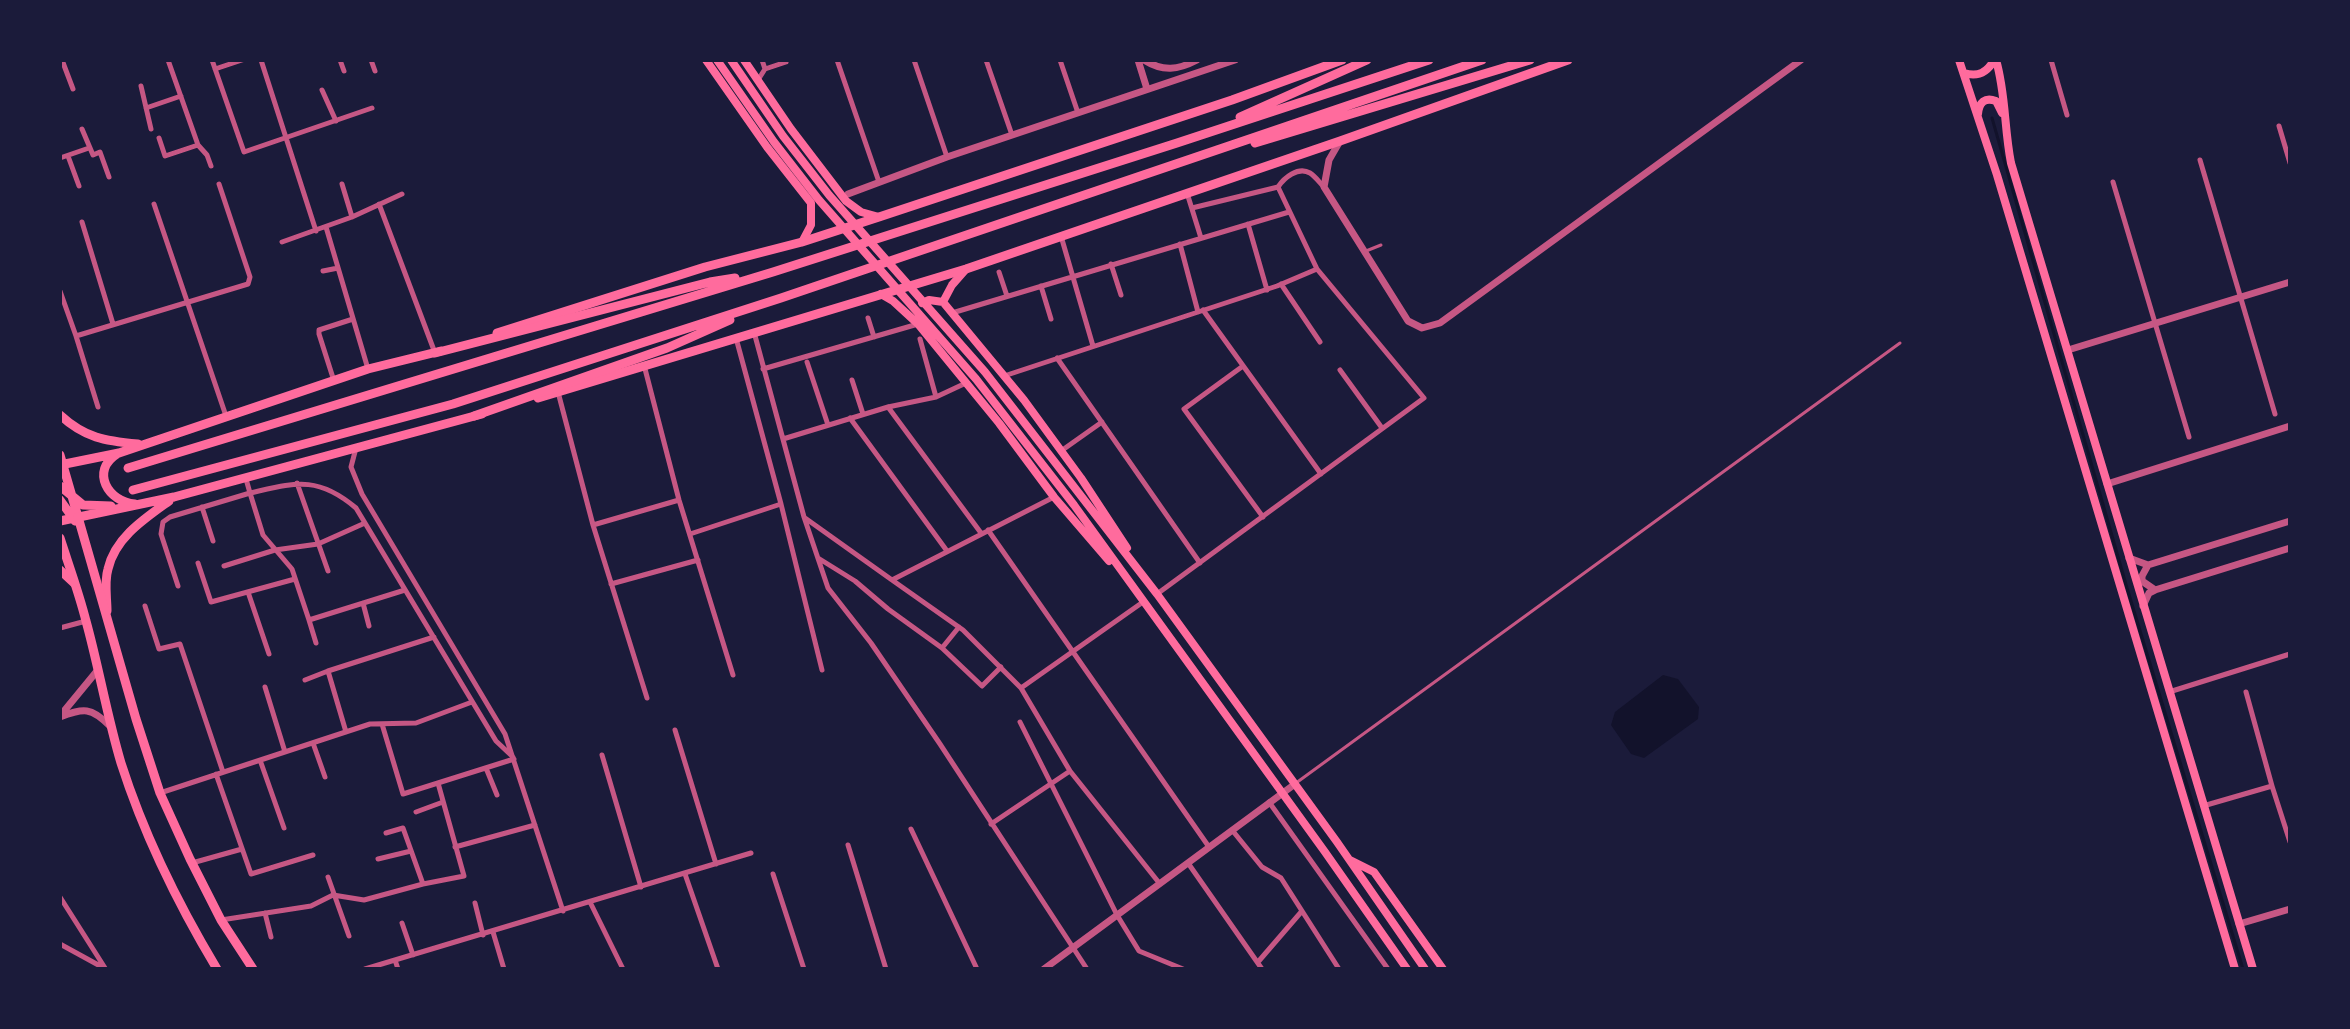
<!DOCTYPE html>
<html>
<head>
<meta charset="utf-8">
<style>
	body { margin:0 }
	#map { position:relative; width:2350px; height:1029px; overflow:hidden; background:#1b1b3a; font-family:"Zilla Slab",serif }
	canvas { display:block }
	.frame { position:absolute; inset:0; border:62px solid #1b1b3a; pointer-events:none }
</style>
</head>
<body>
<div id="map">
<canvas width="2350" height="1029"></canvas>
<div class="frame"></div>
</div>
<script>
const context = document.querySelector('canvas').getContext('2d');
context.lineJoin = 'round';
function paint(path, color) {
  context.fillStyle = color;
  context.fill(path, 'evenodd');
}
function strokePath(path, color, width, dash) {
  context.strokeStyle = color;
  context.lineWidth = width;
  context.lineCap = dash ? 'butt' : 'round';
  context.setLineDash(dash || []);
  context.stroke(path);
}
paint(new Path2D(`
	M1663,675l15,4 21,28 -1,12 -54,39 -13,-4 -20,-29 4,-13z`), '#12122b');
strokePath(new Path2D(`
	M1992,118l135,470 116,381`), '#12122b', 3);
strokePath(new Path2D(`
	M1366,251l15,-6
	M1296,783l604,-440`), '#c65784', 3);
strokePath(new Path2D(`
	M62,60l11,29
	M168,60l30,85 9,10 4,11
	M212,60l32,92 128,-44
	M261,60l55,171
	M340,60l4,11
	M371,60l4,11
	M762,60l3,9
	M837,60l42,122
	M914,60l33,97
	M986,60l26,75
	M1060,60l18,53
	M2051,60l16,55
	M215,69l27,-9
	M758,80l7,-11 21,-7
	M141,86l10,43
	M322,90l14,31
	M146,108l35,-12
	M2279,126l11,37
	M82,129l11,26 7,-3 9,25
	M159,138l6,18 33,-11
	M68,156l11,30
	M60,158l29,-10
	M2200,160l75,254
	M2113,182l76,255
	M342,184l10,33
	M1187,193l14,45
	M154,204l72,212
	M379,204l56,149
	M1192,208l86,-21c6,-9 20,-21 32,-14 5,3 10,10 14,14
	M82,222l31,102
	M1248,224l19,66
	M326,227l42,142
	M1061,236l32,110
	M282,242l70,-25 50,-23
	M1180,244l18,68
	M1111,264l10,31
	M323,271l15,-3
	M999,272l8,24
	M1281,284l39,58
	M1041,286l10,33
	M60,291l16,45 22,71
	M1203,310l118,164
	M952,313l337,-101
	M868,318l6,19
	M754,332l50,185 24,71 43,55 69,101 147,225
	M76,336l172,-52 2,-7 -31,-93
	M736,338l45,166 41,166
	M920,339l16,58
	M1057,358l143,205
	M807,362l21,63
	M644,365l35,135 54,175
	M1243,366l-59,43 79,108
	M763,369l155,-45
	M1340,370l42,58
	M1004,376l273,-90 40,-17
	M852,380l11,34
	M334,381l-15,-47v-4l34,-11
	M558,392l35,133 54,173
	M888,407l93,126
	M850,418l97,133
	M783,439l105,-32 48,-10 30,-14
	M356,448l-5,19 11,27 143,240 58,177
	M1061,451l41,-29
	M246,479l4,14c45,-10 67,-18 106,15l140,233 17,16
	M297,483l31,88
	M202,507l11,34
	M805,518l87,62 162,-83
	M593,525l86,-25
	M988,530l221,317
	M690,534l91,-30
	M818,558l37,23 33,28 54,39 40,38 19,-19
	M198,563l13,39 84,-23
	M224,566l51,-16 43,-6 47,-21
	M892,580l71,50 58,58 49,83 -79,53
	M611,584l87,-24
	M178,586l-17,-52 2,-12 7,-5 80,-24 13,42 29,34 17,51 96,-30
	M248,592l21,62
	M1157,594l267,-196 -107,-129 -39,-82
	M363,603l6,23
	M145,606l14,43 21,-5 43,128
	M309,620l7,23
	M60,628l26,-7
	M942,648l17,-21
	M305,680l23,-9
	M265,687l20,65
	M1021,688l122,-86
	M2169,692l121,-38
	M2246,692l26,94
	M1020,722l97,193 22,36 44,18
	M382,724l21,70 111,-35
	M675,730l41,134
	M346,732l-18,-61 106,-34
	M313,743l12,34
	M602,755l39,132
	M260,760l24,68
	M486,768l11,27
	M1070,771l90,113
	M216,774l35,100 62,-19
	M160,793l210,-69 46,-1 56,-21
	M1269,802l119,167
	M2203,806l69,-20 18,56
	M416,812l27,-10
	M911,829l66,140
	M1232,830l30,37 19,11 58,91
	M386,833l17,-5 20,56
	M848,845l38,124
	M455,847l80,-22
	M378,859l33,-8
	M192,863l50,-14
	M1188,863l74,106
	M685,874l33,95
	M773,874l31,95
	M328,877l21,59
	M60,897l45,71 -2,1
	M590,902l33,67
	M475,903l8,32
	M265,913l6,24
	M221,920l90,-14 22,-11 31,5 59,-16 41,-8 -26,-93
	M402,923l11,32
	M493,932l11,37
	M60,944l42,23
	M395,960l3,9
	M1258,962l44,-51
	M365,969l386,-116`), '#c65784', 5);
strokePath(new Path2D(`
	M1138,60l9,29
	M1144,60c19,12 34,10 53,0
	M1340,141l-11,19 -5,27 84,134 14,7 18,-5 361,-263
	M848,194l99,-37 288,-97
	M2068,350l222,-68
	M2107,484l183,-58
	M2129,558l19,7 142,-44
	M2148,565l-6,11v5l13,9
	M2143,606l6,-13 6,-3 135,-42
	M60,716l37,-45
	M60,717c24,-9 31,-10 50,9
	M2239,924l51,-15
	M1044,969l251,-185`), '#c65784', 7);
strokePath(new Path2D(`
	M706,60l61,87 44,56v22l-9,17
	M717,60l57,82 45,58 157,179 98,126 251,347 82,117
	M731,60l52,76 46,59 156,177 172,222 180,248 88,127
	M744,60l47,69 55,72 15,11 18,5
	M1959,60l38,115 238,794
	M1996,60c10,34 8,68 15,103l242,806
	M1964,73c14,4 23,0 30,-13
	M1978,114c1,-12 7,-17 18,-13l6,12
	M966,269l-14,16 -9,17 81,98 57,78 46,70
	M881,294l12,7 25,23 81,99 55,74 55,64
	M922,303l7,-3 14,2
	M1350,860l24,12 69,97`), '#ff6b9d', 8);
strokePath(new Path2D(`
	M497,333l208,-66 97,-25 77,-25 353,-117 110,-40
	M538,398l428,-129 374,-128 228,-81
	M60,415c25,23 45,26 78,29
	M117,454c-27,17 -9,48 18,50
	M60,455l18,62
	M60,465l59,-12 249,-84 73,-18
	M60,486l23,19 28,1
	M60,500l15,21
	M60,521l114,-24 308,-83
	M60,570l14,13
	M107,611c0,-13 -3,-29 1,-42 7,-31 36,-50 61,-68`), '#ff6b9d', 9);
strokePath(new Path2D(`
	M1240,117l127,-57
	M1255,143l275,-83
	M435,353l275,-71 25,-4
	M474,416l193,-68 63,-28
	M128,468l645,-196 404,-129 252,-83
	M133,490l320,-86 328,-106 701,-238
	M78,517l58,202 24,74 30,66 31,61 32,49
	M60,538c9,28 19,55 26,83 13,47 21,95 35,142 23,72 57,141 96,206`), '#ff6b9d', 9);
</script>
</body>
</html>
